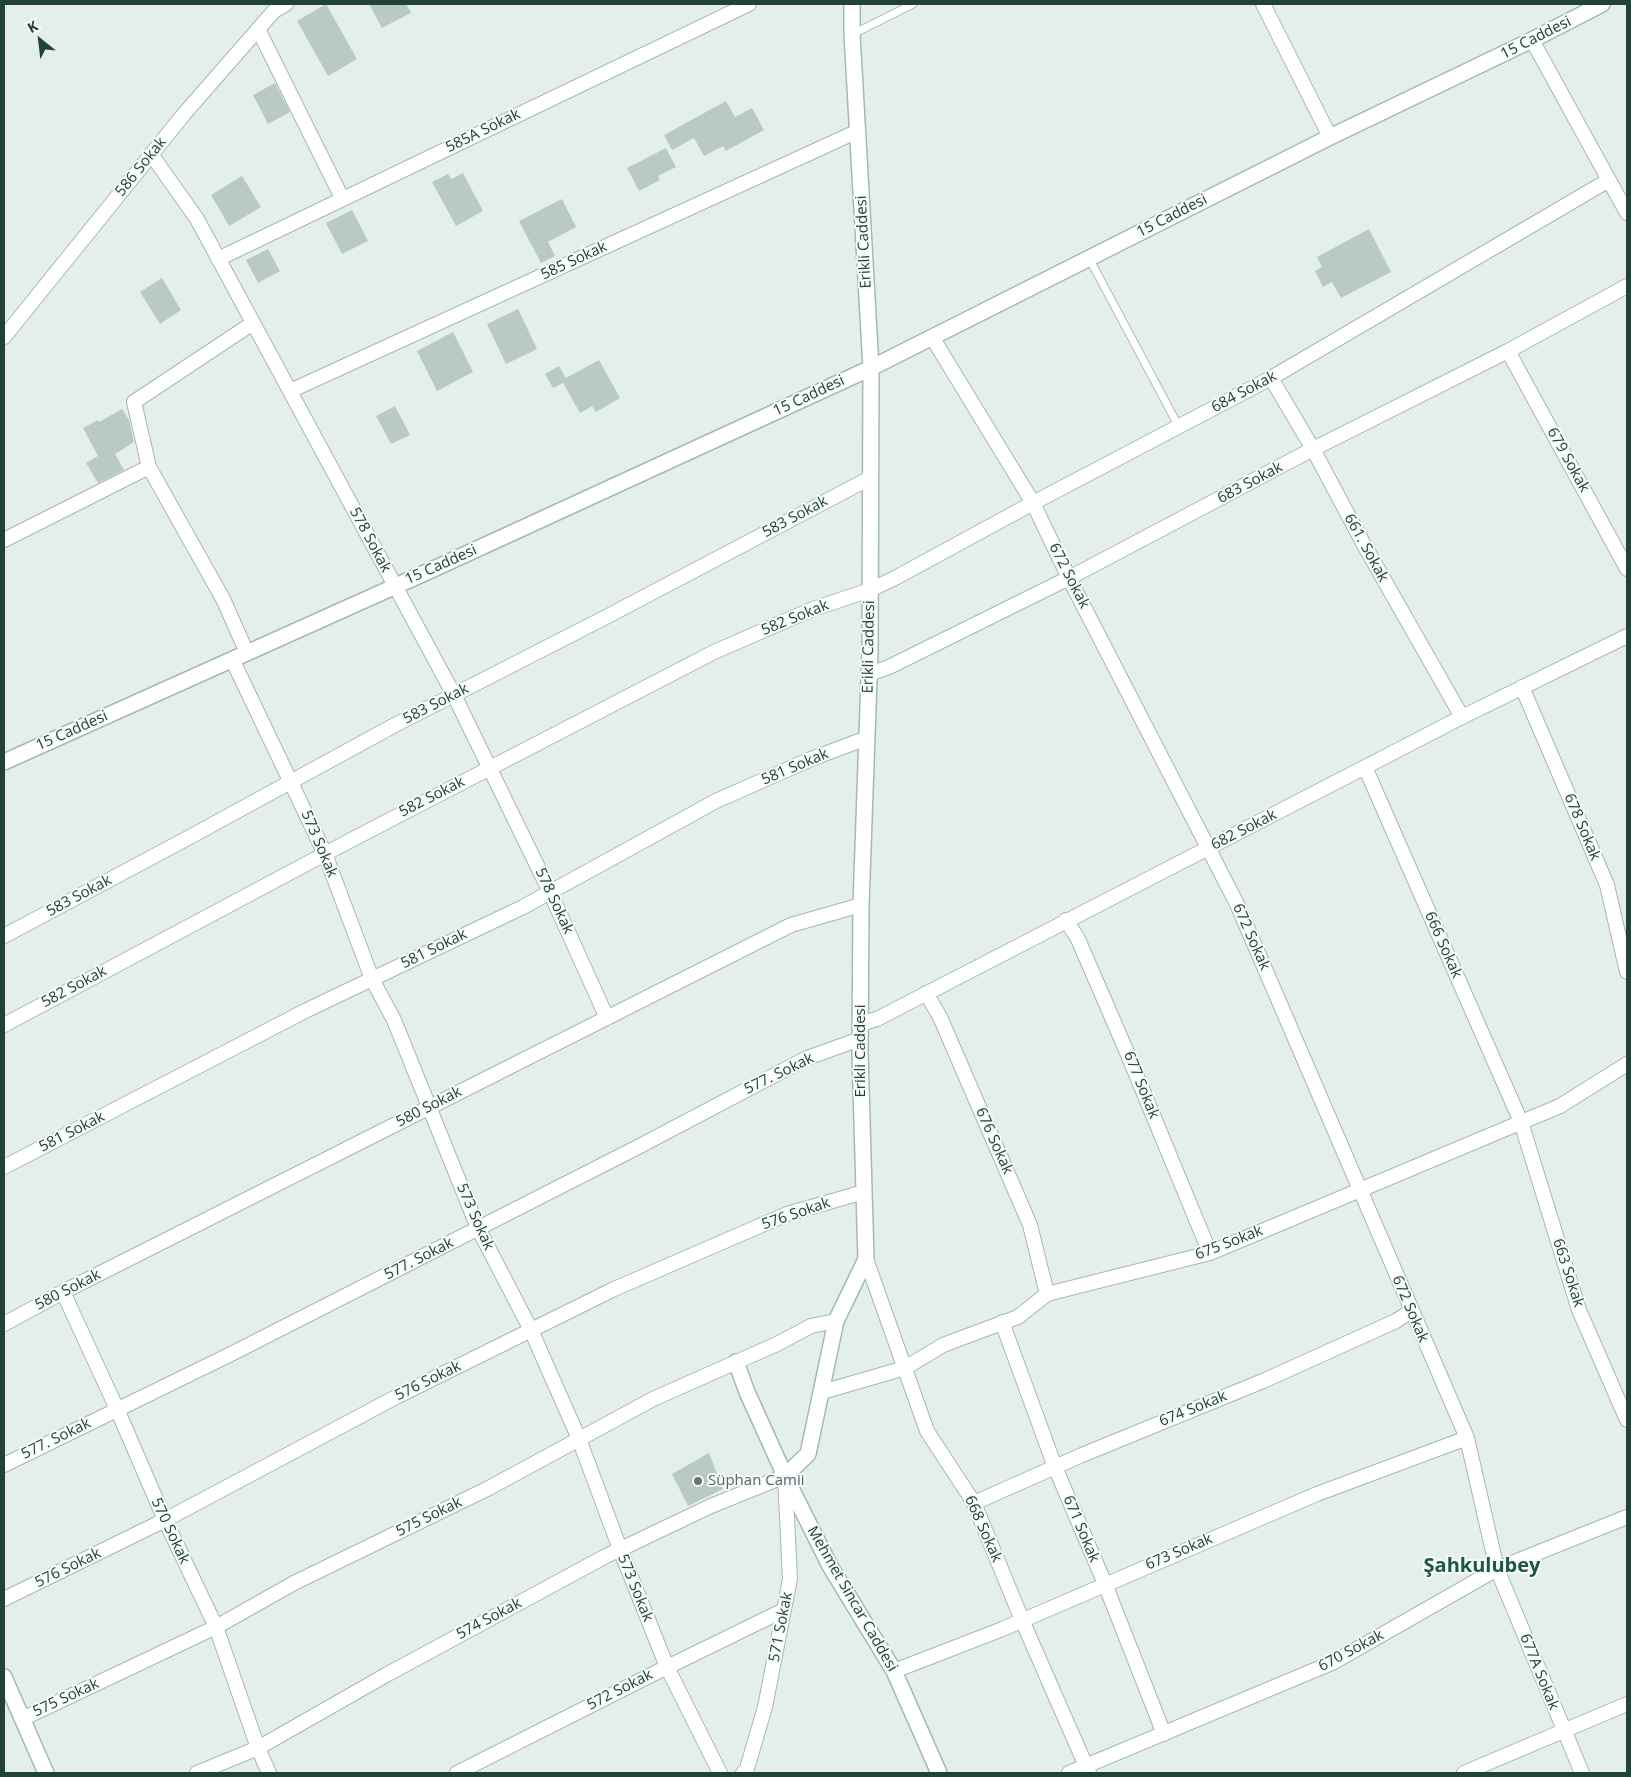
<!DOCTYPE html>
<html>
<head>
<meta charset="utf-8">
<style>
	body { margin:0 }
	#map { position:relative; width:1631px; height:1777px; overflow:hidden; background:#e4efea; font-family:"Open Sans",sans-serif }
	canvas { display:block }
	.frame { position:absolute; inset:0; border:5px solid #224239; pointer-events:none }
	.north { position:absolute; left:15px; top:15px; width:50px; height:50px; -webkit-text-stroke:4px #f5faf8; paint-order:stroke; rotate:331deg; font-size:14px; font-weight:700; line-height:20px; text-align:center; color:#224239 }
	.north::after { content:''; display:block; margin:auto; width:18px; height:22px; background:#224239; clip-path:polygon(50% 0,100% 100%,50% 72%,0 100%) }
</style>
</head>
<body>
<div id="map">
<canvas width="1631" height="1777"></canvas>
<div class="frame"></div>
<div class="north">K</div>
</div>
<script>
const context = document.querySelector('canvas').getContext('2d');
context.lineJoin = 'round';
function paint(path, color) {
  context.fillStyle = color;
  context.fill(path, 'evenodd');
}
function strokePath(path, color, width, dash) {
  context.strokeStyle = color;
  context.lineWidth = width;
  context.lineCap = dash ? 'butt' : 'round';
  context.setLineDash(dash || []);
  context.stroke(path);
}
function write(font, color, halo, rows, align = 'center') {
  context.font = font + ' "Open Sans",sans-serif';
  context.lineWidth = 4;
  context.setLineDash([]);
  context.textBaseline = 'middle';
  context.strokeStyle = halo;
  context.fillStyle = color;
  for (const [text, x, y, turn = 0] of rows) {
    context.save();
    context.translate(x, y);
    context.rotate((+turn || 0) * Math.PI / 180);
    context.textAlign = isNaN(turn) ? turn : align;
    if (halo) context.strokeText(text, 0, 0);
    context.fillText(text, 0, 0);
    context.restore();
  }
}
paint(new Path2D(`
	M326,4l31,55 -29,17 -31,-55z
	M369,4h37l5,9 -29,15z
	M275,83l15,29 -22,12 -15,-29z
	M726,101l9,16 17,-9 12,22 -38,21 -3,-5 -19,10 -10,-18 -22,12 -8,-15z
	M666,148l10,19 -18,9 2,4 -21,11 -12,-23z
	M463,173l20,38 -27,15 -24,-44 16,-8 3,5z
	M242,176l19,31 -32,19 -18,-31z
	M562,199l14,28 -28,15 7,14 -14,7 -22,-42z
	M352,210l16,31 -26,13 -16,-31z
	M1369,229l22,43 -50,26 -9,-16 -9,5 -8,-16 7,-4 -5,-10z
	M268,249l12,22 -22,12 -12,-23z
	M162,278l19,32 -21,14 -20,-32z
	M518,309l19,40 -31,15 -19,-40z
	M453,332l20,40 -36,19 -20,-40z
	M599,360l21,38 -24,14 -4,-6 -12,7 -17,-30 -10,5 -8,-14 14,-8 7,12z
	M395,406l15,29 -19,9 -15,-28z
	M122,409l7,11 5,22 -19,12 9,16 -26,13 -12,-20 12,-7 -15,-28 15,-8 1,2z
	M709,1453l14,36 -35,17 -16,-32z`), '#b9cac3');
const lane = new Path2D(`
	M853,34l60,-30
	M1089,258l90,169`);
const street = new Path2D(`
	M1263,4l67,133
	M258,29l84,169
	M1532,40l95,173
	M151,154l46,65 257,476 96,197 57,126
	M218,259l531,-255
	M4,337l180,-223 90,-103 12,-7
	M932,337l101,166 36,75 168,326 230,534 30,131 85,204
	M1508,351l119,218
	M1271,378l42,71 50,94 99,174
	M290,391l568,-260
	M4,540l145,-73
	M247,653l-24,-54 -74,-132 -15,-65 119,-79
	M232,659l93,195 38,101 9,24 22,41 84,208 53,102 48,109 41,110 47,118 53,106
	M869,674l20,-7 180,-89 244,-129 195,-98 119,-65
	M1522,687l85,198 20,87
	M1365,767l156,355 58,188 48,110
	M1066,920l12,19 48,111 84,203
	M4,936l182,-97 207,-113 213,-109 264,-139
	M926,993l14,24 90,208 17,69
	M860,1024l17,-5 585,-302 165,-81
	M4,1025l349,-186 361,-187 99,-43 57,-19 25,-12 138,-75 238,-125 338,-198
	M4,1167l303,-157 216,-103 193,-106 95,-42 56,-21
	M866,1259l61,172 47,72 48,117 67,153
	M63,1292l54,117 48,111 51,107 42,121 11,25
	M1002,1322l53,145 50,117 59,150
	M4,1324l59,-32 728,-367 70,-20
	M822,1392l83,-24 38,-23 75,-28 29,-23 163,-41 350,-147 67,-42
	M4,1465l225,-110 407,-207 171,-90 53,-19
	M974,1503l108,-48 181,-74 133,-60 15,-10
	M4,1599l161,-79 231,-123 216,-107 175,-76 77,-22
	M894,1671l106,-41 317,-136 150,-56
	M22,1719l194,-92 78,-44 195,-95 164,-89 124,-55 34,-18 25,-5
	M197,1773l61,-25 128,-73 220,-119 105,-50 74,-30 5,103 -25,128 -19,65 -3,1
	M457,1773l192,-97 135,-66
	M1069,1773l265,-111 163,-93 130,-52
	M1464,1773l163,-69`);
const secondary = new Path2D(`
	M4,762l423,-190 444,-204 459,-231 202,-97 70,-36
	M736,1362l11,30 38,84 45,90 64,105 45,102
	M785,1476l23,-22 28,-133 30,-62 -6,-206 1,-148 9,-255 1,-282 -19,-334v-30
	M4,1677l42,96`);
strokePath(lane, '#a6b8b1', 9);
strokePath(street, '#a6b8b1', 16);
strokePath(secondary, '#a1bbb2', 18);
strokePath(lane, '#fff', 7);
strokePath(street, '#fff', 14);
strokePath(secondary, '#fff', 15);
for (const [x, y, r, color] of [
	[698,1481,5,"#6b7280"]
]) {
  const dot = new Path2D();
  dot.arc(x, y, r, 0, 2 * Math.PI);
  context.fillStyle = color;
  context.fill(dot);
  strokePath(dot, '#f5faf8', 2);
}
write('15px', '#224239', '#f5faf8', [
	["15 Caddesi",1536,38,-27],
	["585A Sokak",483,131,-26],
	["586 Sokak",141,167,-51],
	["15 Caddesi",1172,216,-27],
	["Erikli Caddesi",864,242,-93],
	["585 Sokak",574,261,-25],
	["684 Sokak",1244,392,-28],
	["15 Caddesi",809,396,-25],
	["679 Sokak",1568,460,61],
	["683 Sokak",1250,483,-28],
	["583 Sokak",795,517,-28],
	["578 Sokak",370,540,62],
	["661. Sokak",1366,548,61],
	["15 Caddesi",441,565,-24],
	["672 Sokak",1069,576,63],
	["582 Sokak",795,618,-22],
	["Erikli Caddesi",869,647,-89],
	["583 Sokak",436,704,-27],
	["15 Caddesi",72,731,-24],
	["581 Sokak",795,767,-23],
	["582 Sokak",432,797,-27],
	["678 Sokak",1582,827,67],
	["682 Sokak",1244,830,-27],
	["573 Sokak",319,844,67],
	["583 Sokak",79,896,-28],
	["578 Sokak",554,901,65],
	["672 Sokak",1251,937,66],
	["666 Sokak",1443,945,66],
	["581 Sokak",434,949,-26],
	["582 Sokak",74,987,-28],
	["Erikli Caddesi",861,1051,-90],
	["577. Sokak",779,1074,-26],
	["677 Sokak",1141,1085,68],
	["580 Sokak",429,1107,-27],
	["581 Sokak",72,1132,-27],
	["676 Sokak",994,1141,66],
	["576 Sokak",796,1214,-19],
	["573 Sokak",475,1217,66],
	["675 Sokak",1229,1243,-21],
	["577. Sokak",419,1259,-27],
	["663 Sokak",1568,1273,72],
	["580 Sokak",68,1290,-27],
	["672 Sokak",1410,1309,67],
	["576 Sokak",428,1381,-26],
	["674 Sokak",1193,1409,-22],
	["577. Sokak",56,1439,-26],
	["575 Sokak",429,1517,-26],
	["668 Sokak",983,1529,66],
	["671 Sokak",1081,1529,67],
	["570 Sokak",170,1531,65],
	["673 Sokak",1179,1552,-23],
	["576 Sokak",68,1568,-26],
	["573 Sokak",635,1588,68],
	["Mehmet Sincar Caddesi",852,1599,60],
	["574 Sokak",489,1619,-28],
	["571 Sokak",781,1627,-79],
	["670 Sokak",1351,1651,-28],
	["677A Sokak",1539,1672,68],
	["572 Sokak",620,1690,-27],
	["575 Sokak",66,1698,-25]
]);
write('15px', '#5b616d', '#f5faf8', [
	["Süphan Camii",708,1481]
], 'left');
write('bold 20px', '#1c5647', '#f5faf8', [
	["Şahkulubey",1482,1566]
]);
</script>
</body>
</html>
